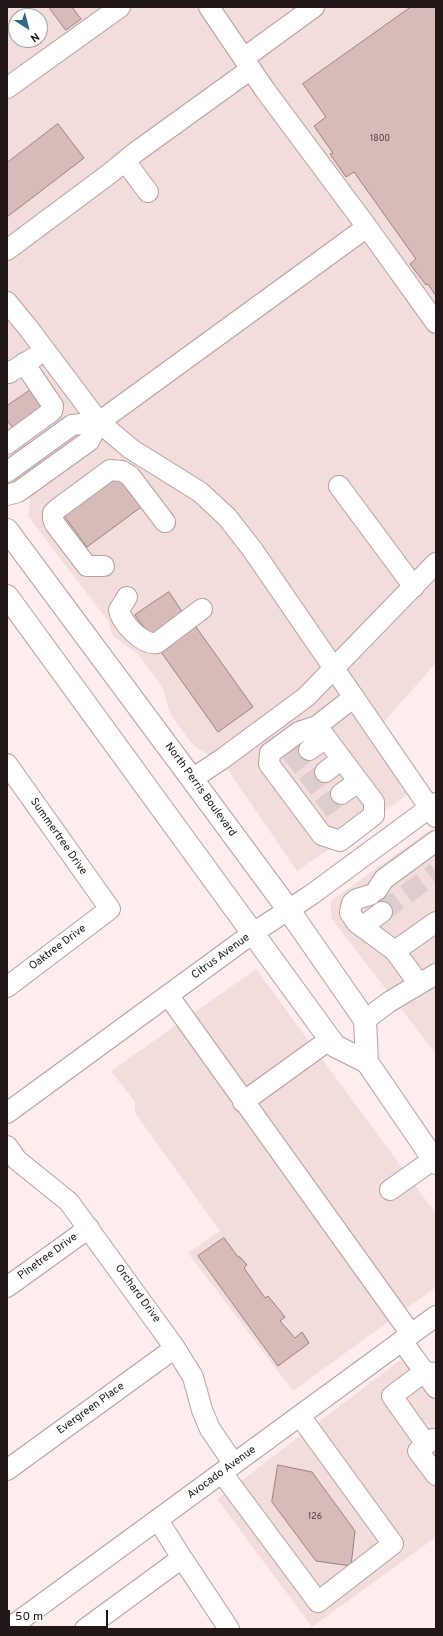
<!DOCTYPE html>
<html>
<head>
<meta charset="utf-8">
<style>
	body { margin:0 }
	#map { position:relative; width:443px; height:1636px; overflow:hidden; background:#feedec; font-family:Overpass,sans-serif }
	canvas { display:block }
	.frame { position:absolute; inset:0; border:8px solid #211717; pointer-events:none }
	.north { position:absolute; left:8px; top:8px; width:40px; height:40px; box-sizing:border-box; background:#fff; border:1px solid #a6a2a2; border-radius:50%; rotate:144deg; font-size:11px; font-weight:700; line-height:16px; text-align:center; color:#211717 }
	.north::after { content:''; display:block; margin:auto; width:14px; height:18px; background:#336984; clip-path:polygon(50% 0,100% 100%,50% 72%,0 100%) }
	.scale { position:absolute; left:8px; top:1610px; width:100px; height:18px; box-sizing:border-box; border:2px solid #211717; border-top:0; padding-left:5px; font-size:12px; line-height:14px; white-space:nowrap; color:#211717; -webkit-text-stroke:3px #fff; paint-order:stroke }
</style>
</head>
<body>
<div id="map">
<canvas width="443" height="1636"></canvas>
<div class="frame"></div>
<div class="north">N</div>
<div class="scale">50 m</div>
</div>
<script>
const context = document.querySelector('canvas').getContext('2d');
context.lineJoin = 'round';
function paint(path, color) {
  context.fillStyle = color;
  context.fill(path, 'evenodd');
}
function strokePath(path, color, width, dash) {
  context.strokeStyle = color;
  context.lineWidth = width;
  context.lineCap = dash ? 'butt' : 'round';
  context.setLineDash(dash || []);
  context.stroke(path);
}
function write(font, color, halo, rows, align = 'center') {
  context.font = font + ' Overpass,sans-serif';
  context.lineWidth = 3;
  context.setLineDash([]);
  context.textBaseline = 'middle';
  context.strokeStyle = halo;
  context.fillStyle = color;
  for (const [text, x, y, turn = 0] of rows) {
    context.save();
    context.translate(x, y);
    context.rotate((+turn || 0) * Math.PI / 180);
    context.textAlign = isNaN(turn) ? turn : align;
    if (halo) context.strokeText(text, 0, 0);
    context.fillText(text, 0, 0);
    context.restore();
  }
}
paint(new Path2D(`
	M7,7h429v656l-63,71 39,58 -115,79 -71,-104 -33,-22 -23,-31 -7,-26 -25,-34 -25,-18 -5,-15 -80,-105 2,-16 -23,-27zM16,16h24v24h-24z
	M436,826v228l-105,-136v-17z
	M256,969l180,245v73l-143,104 -105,-138 32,-22 -85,-118v-11l-24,-31z
	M407,1355l29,42v140l-124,90 -95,-128z`), '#f2dddb');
const building = new Path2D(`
	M49,7h23l9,12 -15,11z
	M411,7h25v289l-8,-12 -2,1 -16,-21 6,-5 -62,-87 -8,5 -16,-23 3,-1 -19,-27 12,-9 -23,-33z
	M58,124l26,34 -77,59v-54z
	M35,387l14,20 -34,24 -8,-11v-14z
	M117,471l31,31 -61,45 -26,-35z
	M169,592l18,27 -37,17 -15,-21z
	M196,627l57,80 -35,25 -57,-80z
	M224,1238l14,19h2l7,8 -3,3 21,30 3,-2 17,21 -5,4 15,17 7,-6 7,11 -31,23 -80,-110z
	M278,1465l34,7 43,59 -4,35 -35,-5 -44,-59z`);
paint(building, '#d6bbb9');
strokePath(building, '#9b8281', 1);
strokePath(new Path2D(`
	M289,766l20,-16
	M305,787l20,-15
	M321,809l20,-15
	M382,912l54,-40`), '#ddcdcc', 20, [20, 10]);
const minor = new Path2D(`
	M209,7l56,83 102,137 69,96
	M244,58l70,-51
	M7,88l113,-81
	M148,192l-23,-31 11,-9 115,-83
	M7,250l102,-76 16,-13
	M7,302l22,27 70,93 32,27 69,43 27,25 25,32 184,268
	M7,371l2,2 26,-16
	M7,444l45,-33 1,-5 -29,-43
	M7,472l65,-47 27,-3
	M339,486l75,101
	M7,495l11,-3 71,-51 10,-19 268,-195
	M104,566h-17l-32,-42 -2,-5v-6l4,-4 53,-39 12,1 8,5 35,46
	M127,597l-8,13c2,12 24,36 38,33l45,-34
	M317,726l57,76v13l-34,26 -18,-6 -53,-71 1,-11 29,-21 18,-6 37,-29
	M309,750l17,-12
	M7,764l103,145 -103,78
	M325,772l17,-13
	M192,779l30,-20 84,-62 130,-134
	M341,794l17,-12
	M377,890l7,-11 52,-38
	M370,895l-13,4 -5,4 -2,10 7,10 38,28 24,33
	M362,927l20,-15
	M395,951l41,-29
	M168,995l243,339
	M365,1020l24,-18 47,-28
	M243,1102l86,-62
	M7,1113l246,-180 58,-38 125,-92
	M7,1146l10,14 52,42 106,146 18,29 9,33 8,19 24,35
	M390,1190l44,-31
	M7,1287l82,-59
	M402,1341l34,47
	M433,1439l-15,12 18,24
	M426,1444l-34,-48 32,-24 12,1
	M7,1470l168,-122
	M222,1473l96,129 75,-58 -93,-128
	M182,1558l47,71
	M8,1629l428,-313
	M85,1629l97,-71 -24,-38`);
const major = new Path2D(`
	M7,530l185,249 96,130 77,111 2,42 69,101
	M7,596l328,450 32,16`);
strokePath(minor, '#b99f9d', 22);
strokePath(major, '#b99f9d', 24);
strokePath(minor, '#fff', 20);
strokePath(major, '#fff', 22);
write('9px', '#4e4040', null, [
	["1800",380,139],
	["126",315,1517]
]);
write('11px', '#211717', '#fff', [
	["North Perris Boulevard",200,790,54],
	["Summertree Drive",58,837,55],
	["Oaktree Drive",58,948,-37],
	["Citrus Avenue",221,957,-36],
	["Pinetree Drive",48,1257,-36],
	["Orchard Drive",137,1294,54],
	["Evergreen Place",91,1409,-36],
	["Avocado Avenue",222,1473,-36]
]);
</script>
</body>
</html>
